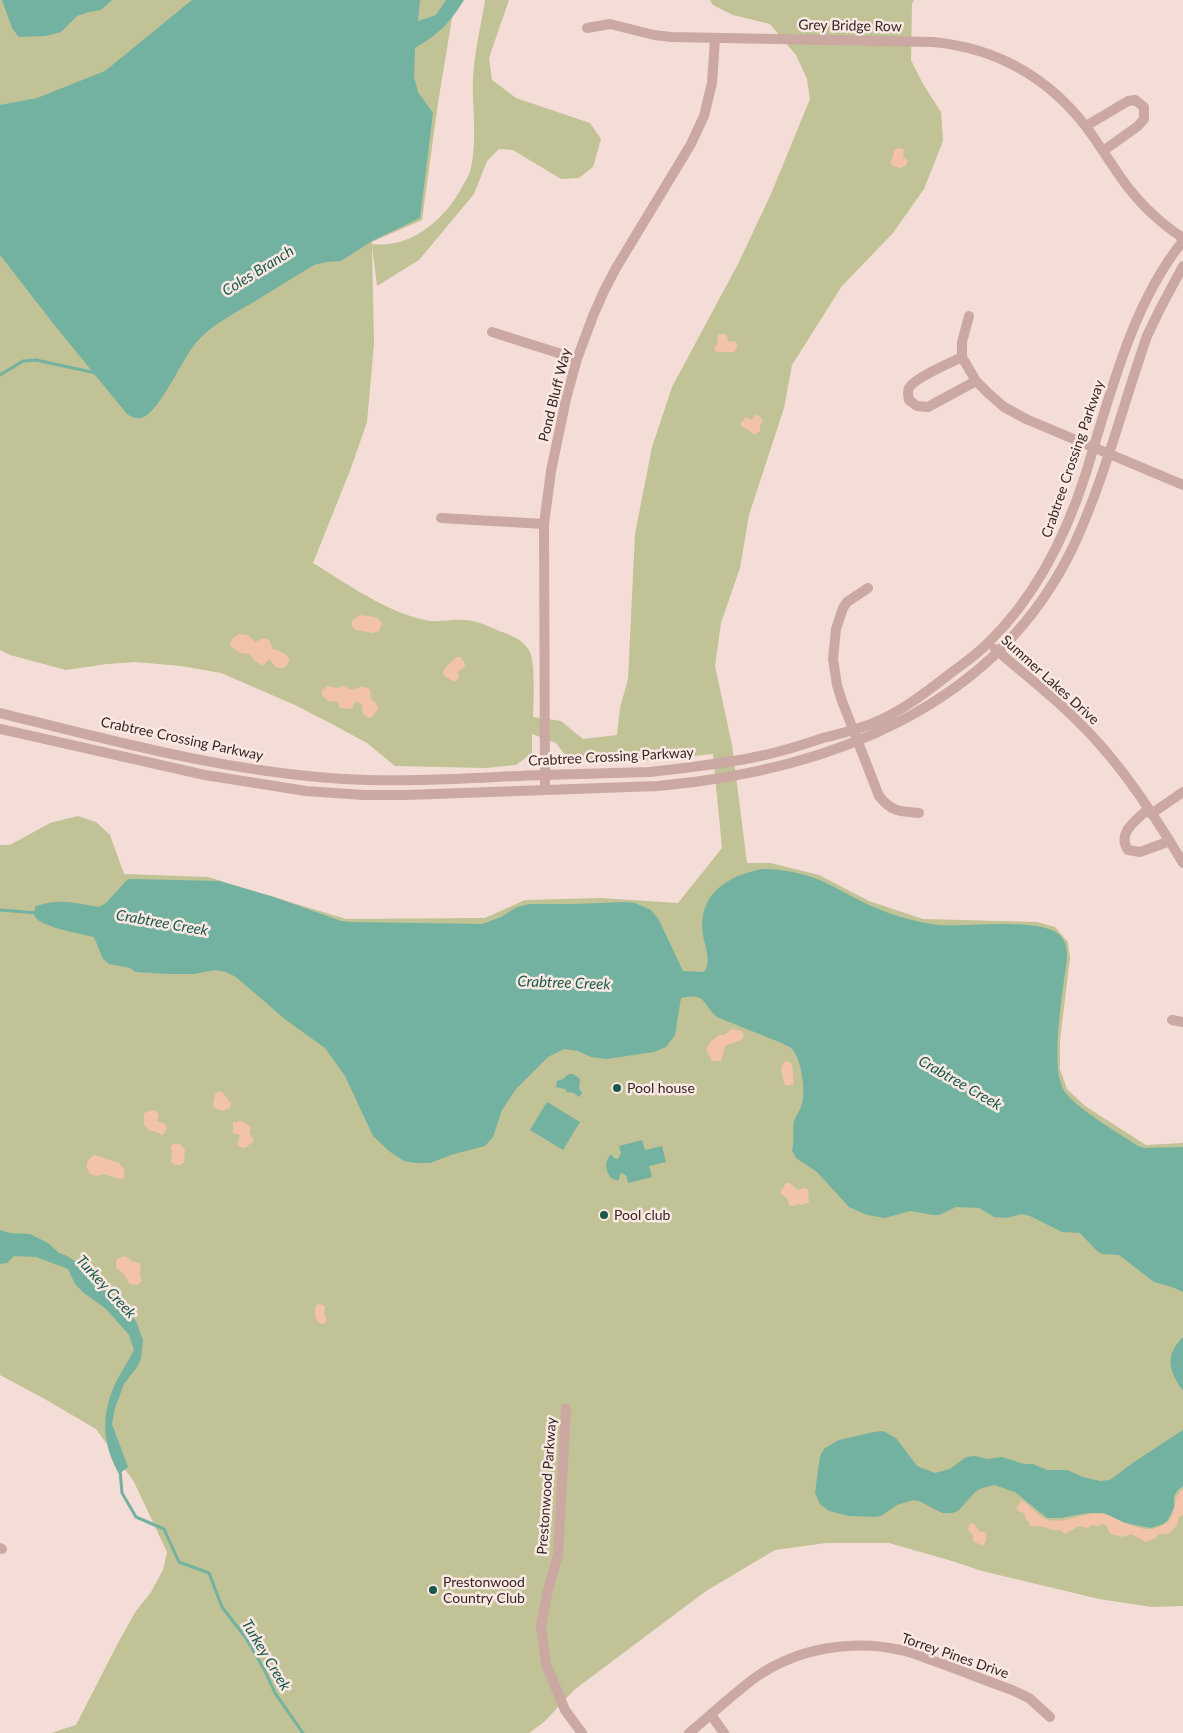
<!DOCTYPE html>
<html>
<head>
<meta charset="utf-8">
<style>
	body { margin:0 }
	canvas { display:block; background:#f3ddd6 }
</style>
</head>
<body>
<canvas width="1183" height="1733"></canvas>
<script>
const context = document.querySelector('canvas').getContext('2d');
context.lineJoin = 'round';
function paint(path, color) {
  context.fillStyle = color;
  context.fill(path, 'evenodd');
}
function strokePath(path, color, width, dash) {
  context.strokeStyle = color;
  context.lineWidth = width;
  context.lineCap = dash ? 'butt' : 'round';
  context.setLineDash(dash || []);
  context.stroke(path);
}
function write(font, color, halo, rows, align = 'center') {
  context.font = font + ' Lato,sans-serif';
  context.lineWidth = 5;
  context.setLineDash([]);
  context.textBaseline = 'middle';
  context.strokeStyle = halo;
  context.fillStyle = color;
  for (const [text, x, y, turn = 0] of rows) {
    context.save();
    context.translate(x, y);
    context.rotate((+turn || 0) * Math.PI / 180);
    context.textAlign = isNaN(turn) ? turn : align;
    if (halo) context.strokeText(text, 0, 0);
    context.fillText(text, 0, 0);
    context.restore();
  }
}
paint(new Path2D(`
	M0,0h455l-17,103 -16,117 -50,22v2c38,5 72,-24 89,-55 3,-6 7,-12 9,-17 8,-29 2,-63 3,-92 1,-27 8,-54 12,-80h24l-20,58 3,22 24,18 74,25 11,16 -8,28 -14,11 -18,1 -48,-29 -14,-1 -12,12 -13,33 -55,66 -42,26 -5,-41 2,99 -7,78 -16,46 -38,95c33,20 73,49 112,57 12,3 25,-1 38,0 13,0 25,6 36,11 12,4 25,9 31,21 5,10 4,52 3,65l28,4 22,18 34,-4 3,-27 8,-29 7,-145 17,-87 20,-60 66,-123 33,-70 39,-95 -3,-20 -11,-24 -26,-31 -37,-9 -20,-10 -3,-5h204l-2,4 -1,56 12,24 18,28 2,29 -19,48 -31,44 -51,53 -50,79 -8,43 -35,107 -9,53 -19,55 -6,43 17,79 15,118h24l48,12 50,26 54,18 114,3 18,5 13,15 2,16 -10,82v29l7,20 18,17 61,39 37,-2v463l-31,1 -53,-8 -117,-28 -30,-10 -63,-18h-63l-51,7 -69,41 -132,99 -30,32 -15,11h-478l25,-8 43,-84 17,-30 15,-19 12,-22 4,-18 -33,-70 -38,-53 -53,-31 -43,-23v-530h10l40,-22 28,-7 18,6 14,13 14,39 84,3 138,42 139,-1 40,-18 76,-2 77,5 44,-55 -9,-94 -69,7h-74l-14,-18 -24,-9v19l-16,12 -31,3 -90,-2 -28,-23 -39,-21 -33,-17 -74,-32 -40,-7 -46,-4 -28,2 -41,6 -56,-15 -10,-5z`), '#c1c295');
paint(new Path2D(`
	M899,148l5,2 -1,6 5,5 -2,4 -5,3 -8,-2 -3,-3 3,-6 1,-7z
	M720,334h6l3,8 6,-1 2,2v5l-3,4h-16l-3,-1 -1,-4 4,-3 -1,-8z
	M755,415l5,1 3,5 -3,4v6l-6,4 -7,-6 -6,-3v-3l5,-6 6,3z
	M359,615l17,2 6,6 -3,8 -7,2 -17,-3 -3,-4v-5z
	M239,634l9,1 7,7 9,-4 5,2 4,9c10,3 24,8 11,19h-7l-8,-9 -5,6c-7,0 -11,-7 -15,-11l-9,-1 -10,-8 2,-6z
	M457,657h4l5,9 -8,6 1,5 -4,5 -11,-6 -1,-4c1,-4 11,-13 14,-15z
	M328,686l9,2 6,-2 9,4c7,-2 11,-6 18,0l1,9 5,4 2,6 -5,7 -4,2 -6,-4 -1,-9 -3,-3 -5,1 -2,6 -12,-1 -3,-7 -8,1 -7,-7v-5z
	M732,1029l10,2 2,4 -2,5 -17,6 -4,15h-9l-6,-12 4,-7 9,-7h5z
	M788,1061l4,3 2,19 -5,3 -5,-2 -3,-15 2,-6z
	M219,1091l4,2 8,10 -1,5 -8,3 -7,-3 -2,-3 2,-11z
	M155,1110l4,4 -2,7 8,3 2,4 -2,4 -3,3 -8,-4h-5l-5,-7v-11z
	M242,1121l9,6 -2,7 5,5 -2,4 -8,5 -6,-2 -1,-2 3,-9 -7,-2v-11z
	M173,1144h7l5,6 -1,12 -4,3h-5l-4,-3 1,-11 -2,-3z
	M95,1155l24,8 5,6v9l-4,1 -17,-5 -7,2 -6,-2c-6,-7 -3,-16 5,-19z
	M786,1183h4l8,7 6,-2 4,2 1,12 -7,3 -4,-1 -4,2 -5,-1 -2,-7 -7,-5z
	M126,1256l6,5 9,3 -1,10 2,7c-4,5 -9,5 -14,1l-4,-8 -8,-6v-6l2,-4z
	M318,1304l5,1 2,2 -1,6 3,7 -3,4 -5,-1 -4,-6v-9z
	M1183,1489v26l-4,2 -2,8 -8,9h-10l-3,4 -10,4 -15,-8 -8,3 -13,-3 -4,-9 -2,-1 -6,2 -6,-1 -5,3 -8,-2 -14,8 -5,-4c-9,1 -13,-3 -21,-4 -3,0 -6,1 -9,0l-1,-4 -3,-2 -2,-7 -4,-1 -4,-4 6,-8c8,6 17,18 27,20 18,4 36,-9 54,-6 19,2 36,23 58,12 19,-9 9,-27 22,-37z
	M972,1523l4,3 3,5 7,2v8l-3,5 -10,-5v-6l-5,-5 2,-6z`), '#f2c3a9');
paint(new Path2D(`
	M2,0h110l-11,10 -12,2 -12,4 -16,16 -15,4 -27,1 -7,-9z
	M192,0h228l-2,21 18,-6 10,-15h18c-16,25 -24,33 -49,48l-1,29 4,15 15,21 -13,105 -48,23 -31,20 -15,1 -12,3c-21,13 -41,25 -62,38 -22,13 -45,24 -60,45 -11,15 -35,67 -51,70 -5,1 -10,-1 -14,-4l-71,-87 -56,-72v-150l37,-7 68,-27z
	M763,869c19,0 41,4 59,12 16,7 31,17 47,24 22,10 46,17 69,20 26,3 111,-10 125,14 7,11 3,28 1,41 -3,25 -14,91 1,112 12,17 54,41 73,54l6,2 39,-1v145l-11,-5 -18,-5 -35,-27 -16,-1 -5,-2 -18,-19 -18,-1 -32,-16 -8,-2 -16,4 -12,-1 -15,-9 -23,-1 -17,8h-6l-23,-4 -25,7 -18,-3 -18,-8 -32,-35 -21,-14 -4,-7c3,-10 0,-20 2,-30 2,-6 7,-11 8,-18 4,-12 -1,-47 -11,-55 -2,-2 -5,-2 -7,-4l-67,-27c-15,-13 -10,-25 -36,-19l-6,37 -9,12 -12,5 -48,7 -15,-2 -13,-6 -14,-2 -16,8 -32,32 -14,21 -9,27 -8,9 -31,8 -24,9h-14l-12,-2 -15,-10 -16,-15 -28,-60 -20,-28 -39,-28 -50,-43 -10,-5 -11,-2 -21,4h-25l-33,-2 -6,-4 -21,-4 -6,-5 -9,-22c-13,-3 -51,-10 -58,-19 -3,-4 -2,-8 0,-12 26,-8 37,-3 63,1l7,-4 19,-21 4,-3h4l86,2 55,16 67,24 9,1 132,2 19,-7 16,-10 13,-3h45l51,-2 9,1 16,7 8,10 24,51 21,1c8,-11 1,-25 -1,-37 -6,-40 24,-60 60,-66z
	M569,1074h4l7,5 -1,10 3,3 -1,3 -2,2 -5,-4 -7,-1 -2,-3 -9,-2 1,-6 6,-2z
	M547,1102l33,20 -17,28 -33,-20z
	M642,1140l3,10 17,-4 4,16 -17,4 3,11 -24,6c-1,-5 -1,-9 -7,-10l-3,8 -7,-3c-6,-8 -7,-16 0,-24l3,4 4,1 3,-6 -2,-7z
	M0,1230l10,3 20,1 18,9 11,10 8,3 12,8 57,57 7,19 -2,19 -4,8 -13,17 -9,24 -3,16 16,43 -9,7c-17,-31 -18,-58 -4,-90 6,-12 13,-22 19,-34l-5,-15 -23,-26 -22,-16 -9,-9 -7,-15 -32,-12 -22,-1 -7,7 -7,1z
	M1183,1337v54c-14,-20 -19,-35 0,-54z
	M1183,1430v56l-5,4 -4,6v11l-6,13 -5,4 -12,4 -26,-5 -21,-10h-16l-27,5h-14l-32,-26 -21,-7 -12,3 -7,4 -17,19 -6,2h-10l-23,-12 -6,-1 -16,5 -16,11 -6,1 -26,-1 -20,-5 -9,-7 -5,-11 4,-30 2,-9 4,-6 14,-8 35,-8 9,-1 13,7 21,28 18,7 15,-4 16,-12 9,-1 12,3 15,-2 22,7h9l14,6h20l16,7 17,4 10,-1 24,-18z`), '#73b2a1');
strokePath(new Path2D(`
	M0,375l23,-14 13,-1 60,13
	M0,910l37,3
	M120,1470l2,23 14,24 28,12 15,33 30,11 13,34 24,31 19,33 10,22 28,40`), '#73b2a1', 3);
strokePath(new Path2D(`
	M587,28l23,-4 44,11 17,2 262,5c63,6 115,35 154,86 11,15 21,31 32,47 17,25 38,46 64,63
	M1086,126l42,-25 7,-1 9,7v12l-6,7 -35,25
	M969,316l-7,26v15l14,24 12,12 16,14 22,12 157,66
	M492,332l85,27
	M962,357c-12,6 -48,21 -53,31 -2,4 -1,8 0,12l8,6 11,1 48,-26
	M441,518l103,6
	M868,588l-21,14 -4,6 -7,21 -3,30 4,26 5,16 37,95c13,16 20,15 40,17
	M995,649c37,31 75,61 107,98 31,35 57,76 81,116
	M0,713c113,28 227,59 344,66 67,4 133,-2 200,-4 35,-1 70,-2 105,-3 37,-4 75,-8 111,-16 21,-4 42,-11 63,-18 16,-4 32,-8 48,-14 28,-11 53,-30 76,-48 14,-11 30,-21 42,-34 47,-46 76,-104 96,-166 24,-77 46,-171 98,-235
	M0,729l205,46 101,16 57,4h43l252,-9c169,-15 338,-78 415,-239 31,-66 50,-142 74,-211l13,-27 23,-43
	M545,790l-1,-266 7,-53 15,-72 11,-40 16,-43 11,-25 12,-23 75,-124 13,-28 8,-33 3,-44
	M1148,809c-11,11 -32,24 -20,41l12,2 30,-11
	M1151,814l32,-22
	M1172,1020l11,2
	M566,1409l-8,146 -11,39 -6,32 5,38 19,46 17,23
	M0,1548l2,1
	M711,1715l13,18
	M689,1733c22,-18 44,-39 67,-56 42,-29 96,-38 145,-27 12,2 24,8 36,12 25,9 50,19 75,28l17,8 21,19`), '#cba8a2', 10);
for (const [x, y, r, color] of [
	[617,1088,5,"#17594a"],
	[604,1215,5,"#17594a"],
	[433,1590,5,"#17594a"]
]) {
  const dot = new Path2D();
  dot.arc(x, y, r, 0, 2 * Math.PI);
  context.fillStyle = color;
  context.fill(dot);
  strokePath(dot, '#fae8e3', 2);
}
write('14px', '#352525', '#fae8e3', [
	["Grey Bridge Row",850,26,1],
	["Pond Bluff Way",555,395,-76],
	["Crabtree Crossing Parkway",1073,459,-71],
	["Summer Lakes Drive",1050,680,42],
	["Crabtree Crossing Parkway",182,739,12],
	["Crabtree Crossing Parkway",611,757,-3],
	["Prestonwood Parkway",547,1486,-86],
	["Torrey Pines Drive",955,1656,19]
]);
write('14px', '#352525', '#fae8e3', [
	["Pool house",627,1088],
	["Pool club",614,1215],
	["Prestonwood",443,1582],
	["Country Club",443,1598]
], 'left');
write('italic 15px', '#17594a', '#fae8e3', [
	["Coles Branch",258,271,-32],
	["Crabtree Creek",162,923,10],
	["Crabtree Creek",564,983,2],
	["Crabtree Creek",960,1083,30],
	["Turkey Creek",106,1287,47],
	["Turkey Creek",266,1655,59]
]);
</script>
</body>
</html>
